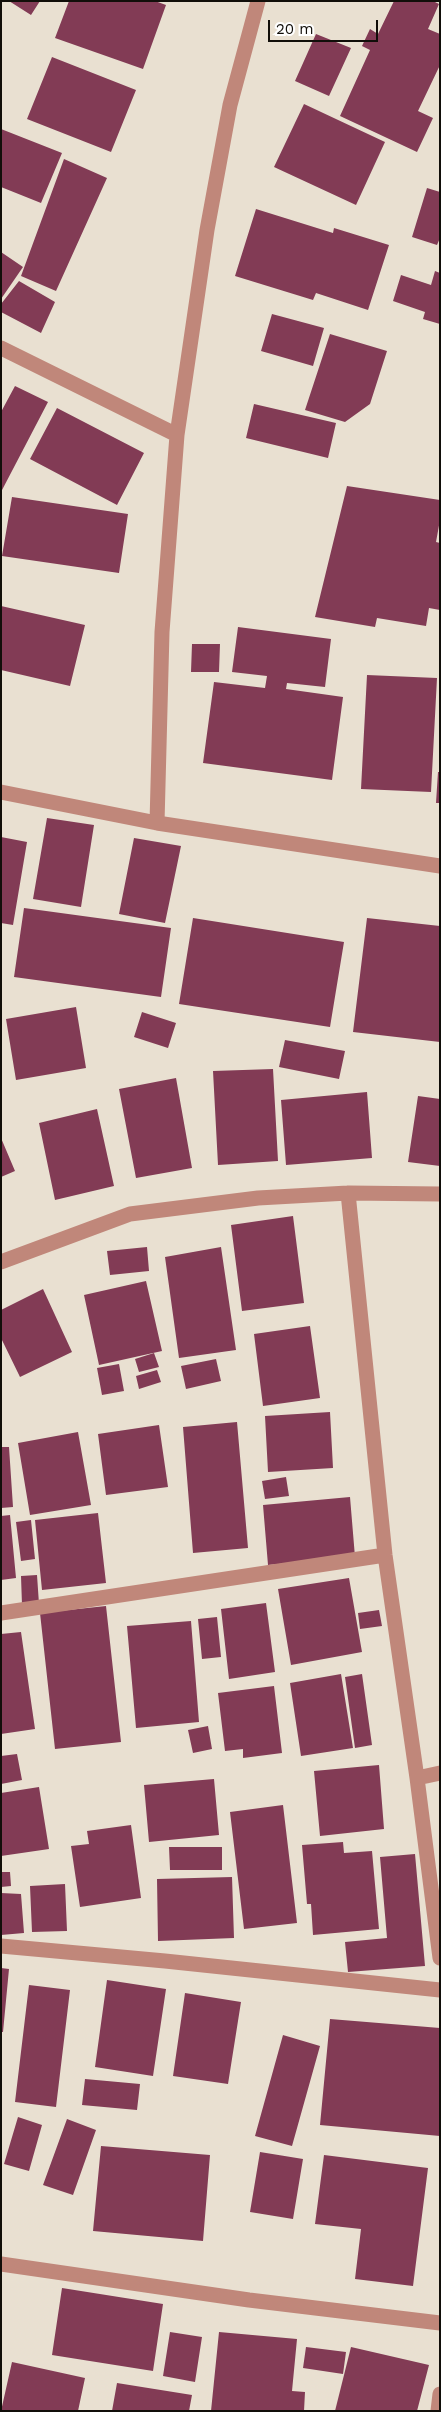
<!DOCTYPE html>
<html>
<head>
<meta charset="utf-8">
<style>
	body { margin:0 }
	#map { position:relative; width:441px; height:2412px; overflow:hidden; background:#e9e0d1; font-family:"Work Sans",sans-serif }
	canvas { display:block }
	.frame { position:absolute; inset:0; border:2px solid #110e09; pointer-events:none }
	.scale { position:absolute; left:268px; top:20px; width:110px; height:22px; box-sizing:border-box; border:2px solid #110e09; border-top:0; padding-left:6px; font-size:15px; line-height:18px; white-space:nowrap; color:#110e09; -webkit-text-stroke:4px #fff; paint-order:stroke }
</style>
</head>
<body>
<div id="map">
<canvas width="441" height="2412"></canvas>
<div class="frame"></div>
<div class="scale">20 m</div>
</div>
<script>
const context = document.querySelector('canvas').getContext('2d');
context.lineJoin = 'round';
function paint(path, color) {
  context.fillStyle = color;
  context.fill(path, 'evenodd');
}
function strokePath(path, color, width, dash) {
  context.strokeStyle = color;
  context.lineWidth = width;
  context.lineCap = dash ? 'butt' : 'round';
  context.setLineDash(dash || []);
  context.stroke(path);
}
paint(new Path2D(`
	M9,1h31l-9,14z
	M69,1h86l11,4 -23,64 -88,-31z
	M394,1h39l6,3 -11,25 12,5v31l-22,46 15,7 -16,34 -77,-36 30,-66 -8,-4 8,-17 8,5z
	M316,34l35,14 -22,48 -34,-15z
	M52,57l84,33 -25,62 -84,-33z
	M304,104l81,38 -29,63 -82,-38z
	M1,129l61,24 -21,50 -40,-16z
	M64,159l43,19 -51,113 -35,-15z
	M427,188l13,4v46l-3,7 -25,-8z
	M256,209l77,24 1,-5 55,17 -21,65 -52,-17 -3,7 -78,-24z
	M1,252l22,15 -22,32z
	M435,271l5,2v51l-17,-5 2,-7 -32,-11 8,-26 30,10z
	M19,281l36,21 -14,31 -40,-21v-8z
	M272,314l52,14 -11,38 -52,-15z
	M330,334l57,17 -17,53 -25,18 -40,-12z
	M15,386l33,16 -47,90v-80z
	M254,404l82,19 -8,35 -82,-20z
	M57,408l87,45 -27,52 -87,-46z
	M347,486l93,14v20l-4,22 4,1v67l-11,-2 -3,18 -49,-8 -2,9 -60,-10z
	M12,497l116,17 -9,59 -117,-17z
	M1,606l84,19 -15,61 -69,-16z
	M238,627l93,12 -6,48 -38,-4 -1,6 57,8 -11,83 -129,-17 11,-81 51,6 2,-12 -35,-4z
	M192,644h28l-1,28h-28z
	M367,675l70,3 -6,114 -70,-3z
	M438,772h2v31h-4z
	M47,818l47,7 -13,82 -48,-8z
	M1,837l26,5 -14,83 -12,-2z
	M134,838l47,8 -16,77 -46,-9z
	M24,908l147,20 -10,69 -147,-20z
	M193,918l151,24 -14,85 -151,-23z
	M367,918l73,8v116l-87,-10z
	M76,1007l10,61 -70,12 -10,-61z
	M142,1012l34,11 -8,25 -34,-11z
	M285,1040l60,11 -6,28 -60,-12z
	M273,1069l5,92 -60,4 -5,-94z
	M176,1078l16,90 -56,10 -17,-89z
	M367,1092l5,66 -86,7 -5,-65z
	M418,1096l22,3v67l-32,-4z
	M97,1109l17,77 -59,14 -16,-77z
	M1,1138l14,33 -14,6z
	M293,1216l11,87 -62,8 -11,-86z
	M147,1247l2,24 -39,4 -3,-24z
	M221,1247l15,103 -57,8 -14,-101z
	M146,1281l16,70 -63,14 -15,-70z
	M43,1289l29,63 -52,25 -19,-39v-28z
	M310,1326l10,72 -57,8 -9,-72z
	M154,1353l5,14 -20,5 -4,-13z
	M216,1359l5,22 -35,8 -5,-23z
	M119,1364l5,27 -22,4 -5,-27z
	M157,1370l4,12 -22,7 -3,-13z
	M330,1412l3,56 -65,4 -3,-56z
	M237,1422l11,126 -55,5 -10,-126z
	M159,1425l9,62 -62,8 -8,-61z
	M78,1432l13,73 -61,10 -12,-72z
	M1,1447h8l4,60 -12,1z
	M286,1477l3,19 -24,3 -3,-18z
	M350,1497l5,60 -87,8 -5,-60z
	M98,1513l8,70 -64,7 -7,-70z
	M10,1515l6,63 -15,2v-64z
	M31,1520l4,39 -14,2 -5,-39z
	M37,1575l2,29 -17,1 -1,-29z
	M349,1578l13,74 -71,13 -13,-76z
	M266,1603l9,69 -46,7 -8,-70z
	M106,1606l15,136 -66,7 -15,-136z
	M379,1610l3,16 -22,3 -2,-16z
	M217,1617l4,40 -19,2 -4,-40z
	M191,1621l8,101 -63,6 -9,-102z
	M21,1632l14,97 -34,5v-100z
	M341,1674l12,74 -52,8 -11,-73z
	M362,1674l10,71 -17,3 -10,-71z
	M274,1686l8,67 -39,5v-9l-18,2 -7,-58z
	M208,1726l4,23 -19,4 -5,-23z
	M17,1754l5,26 -21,4v-28z
	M379,1765l5,64 -64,7 -6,-65z
	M214,1779l5,56 -70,7 -5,-57z
	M39,1787l10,62 -48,7v-63z
	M283,1805l14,118 -53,6 -14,-117z
	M131,1825l10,73 -61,9 -9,-61 18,-2 -2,-13z
	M343,1842l1,11 28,-2 7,78 -66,6 -2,-31h-4l-5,-59z
	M169,1847h53v23h-52z
	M415,1854l10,112 -77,6 -3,-30 42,-4 -7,-81z
	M1,1872h9l1,14 -10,1z
	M232,1877l2,61 -76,3 -1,-62z
	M65,1884l2,47 -35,1 -2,-46z
	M1,1893l20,1 3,39 -23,2z
	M1,1968l8,1 -6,63h-2z
	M107,1980l59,9 -13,87 -58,-9z
	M29,1985l41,5 -14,117 -41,-5z
	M185,1993l56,9 -13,82 -55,-8z
	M330,2019l110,9v108l-120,-11z
	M283,2035l37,11 -28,100 -37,-10z
	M85,2079l55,5 -3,26 -55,-5z
	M18,2117l24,8 -13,46 -25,-7z
	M67,2119l29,11 -23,65 -30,-10z
	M101,2146l109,9 -7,86 -110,-10z
	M260,2152l43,7 -10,60 -43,-7z
	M324,2155l104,13 -15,118 -58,-7 6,-50 -46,-5z
	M62,2288l101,16 -10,67 -101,-16z
	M170,2332l32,5 -7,45 -32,-6z
	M219,2332l78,7 -5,52 13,1 -1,19h-93z
	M306,2347l40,5 -3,22 -40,-6z
	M351,2347l78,18 -12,46h-82z
	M12,2362l73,16 -7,33h-77z
	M117,2383l75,12 -3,16h-77z`), '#823b55');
strokePath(new Path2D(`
	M1,348l176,87
	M1,792l156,31 283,43
	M157,823l5,-191 15,-197 30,-205 23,-125 28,-104
	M348,1193l37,362 32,223 23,180
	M1,1262l129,-48 128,-16 90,-5 92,1
	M1,1613l384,-58
	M417,1778l23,-5
	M1,1946l164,15 275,29
	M1,2264l248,36 191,23
	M438,2411l2,-17`), '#c0877a', 15);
</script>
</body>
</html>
